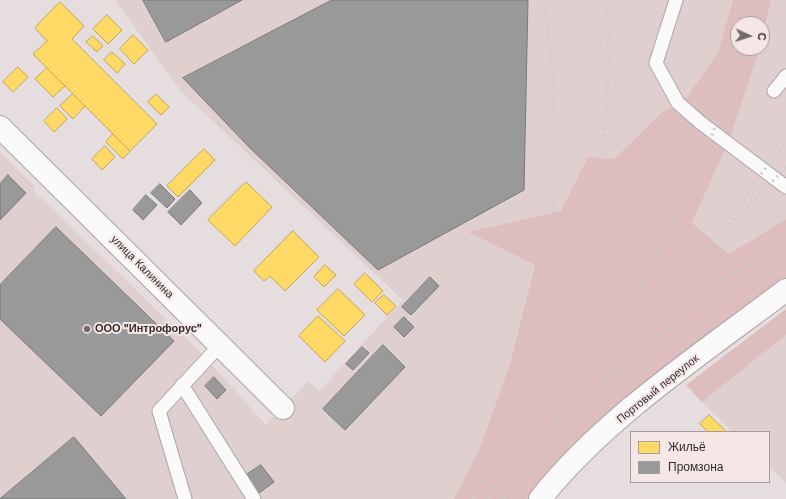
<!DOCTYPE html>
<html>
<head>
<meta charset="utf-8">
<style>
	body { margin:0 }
	#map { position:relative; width:786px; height:499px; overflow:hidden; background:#e6dede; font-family:"Work Sans",sans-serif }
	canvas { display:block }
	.legend { position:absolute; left:630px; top:431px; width:140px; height:52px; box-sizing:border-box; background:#f6e7e7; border:1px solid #a89d9d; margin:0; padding:5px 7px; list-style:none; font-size:12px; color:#332d2d }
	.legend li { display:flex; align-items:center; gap:8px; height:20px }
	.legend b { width:20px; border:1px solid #a89d9d }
	.north { position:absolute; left:730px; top:16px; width:40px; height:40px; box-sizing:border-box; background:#f6e7e7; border:1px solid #a89d9d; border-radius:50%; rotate:93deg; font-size:11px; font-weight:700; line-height:16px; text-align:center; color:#332d2d }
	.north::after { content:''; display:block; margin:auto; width:14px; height:18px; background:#726b6b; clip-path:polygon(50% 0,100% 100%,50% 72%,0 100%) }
</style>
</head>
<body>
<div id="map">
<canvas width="786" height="499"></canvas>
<ul class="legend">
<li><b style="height:11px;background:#ffd966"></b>Жильё</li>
<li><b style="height:11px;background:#999"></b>Промзона</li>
</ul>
<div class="north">С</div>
</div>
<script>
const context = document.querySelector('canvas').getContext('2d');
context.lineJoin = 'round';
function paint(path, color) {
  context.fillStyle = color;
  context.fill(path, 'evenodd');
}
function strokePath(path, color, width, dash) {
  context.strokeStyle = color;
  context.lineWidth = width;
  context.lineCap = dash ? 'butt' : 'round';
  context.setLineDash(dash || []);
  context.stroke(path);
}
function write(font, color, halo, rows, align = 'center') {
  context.font = font + ' "Work Sans",sans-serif';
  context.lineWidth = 4;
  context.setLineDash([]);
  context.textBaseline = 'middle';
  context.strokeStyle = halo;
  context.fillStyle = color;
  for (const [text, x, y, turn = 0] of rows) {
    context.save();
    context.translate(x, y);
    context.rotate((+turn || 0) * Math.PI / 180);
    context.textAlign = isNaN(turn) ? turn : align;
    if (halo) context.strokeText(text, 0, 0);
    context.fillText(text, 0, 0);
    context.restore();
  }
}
paint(new Path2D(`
	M115,0h618l-15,52 -31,45 -27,17 -46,45 -26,-2 -27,54 -92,21 66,32 -25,100 -30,84 -26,51h-454v-347l34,33v6l173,168 59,66 43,-44 10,10 84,-91 -222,-209z
	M771,0h15v219l-57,35 -37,-31 38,-85 30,-90h2z
	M786,335v148l-17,-17v-34h-36l-31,-30z`), '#e0cfcf');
paint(new Path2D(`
	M733,0h38l-9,41v-17h-24v24h22l-30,90 -38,85 37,31 57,-35v61l-213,166 -17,18 -29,35h-73l26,-51 30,-84 25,-99 -67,-33 93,-21 27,-54 26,2 46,-45 27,-17 31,-45z
	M786,309v26l-84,67 -16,-17z`), '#ddbdbe');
const homes = new Path2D(`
	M60,2l24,24 -12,13 85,85 -27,27 -97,-97 14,-13 -12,-13z
	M107,15l15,15 -14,14 -15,-15z
	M133,35l15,15 -14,14 -14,-15z
	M93,36l10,10 -6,6 -11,-10z
	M112,52l13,12 -8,9 -13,-13z
	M18,67l10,10 -15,15 -10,-10z
	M47,68l18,18 -12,11 -18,-18z
	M73,94l12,12 -12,13 -13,-13z
	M156,94l13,13 -8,8 -13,-13z
	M57,108l10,11 -13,13 -10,-11z
	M113,134l17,17 -7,8 -17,-17z
	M105,146l10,11 -13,13 -10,-11z
	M204,149l11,11 -37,37 -11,-11z
	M246,182l26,25 -37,39 -27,-26z
	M293,231l26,26 -34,34 -15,-15 -6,5 -10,-10z
	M325,265l11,10 -12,12 -10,-10z
	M365,273l18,18 -11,11 -18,-18z
	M338,289l27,26 -21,21 -27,-26z
	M384,295l12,11 -9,9 -12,-12z
	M318,316l27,25 -20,21 -26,-26z
	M709,415l18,17h-19l-8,-8z`);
paint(homes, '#ffd966');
strokePath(homes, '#c2a555', 1);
const industry = new Path2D(`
	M143,0h99l-76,42z
	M332,0h196l-4,190 -146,80 -129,-123 -66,-69z
	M8,175l18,18 -26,27v-36z
	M160,184l15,15 -8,9 -16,-15z
	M190,190l12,13 -21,22 -13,-13z
	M146,195l11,10 -14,15 -10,-10z
	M56,227l118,114 -73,75 -101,-97v-34z
	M430,277l9,9 -28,29 -9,-8z
	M404,317l10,10 -10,10 -10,-10z
	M383,345l22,22 -60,63 -22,-21z
	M362,347l7,6 -16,17 -7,-6z
	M214,377l12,13 -9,9 -12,-13z
	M74,437l52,62h-126z
	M261,465l13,17 -15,11 -13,-18z`);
paint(industry, '#999');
strokePath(industry, '#7a7979', 1);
const service = new Path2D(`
	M676,0l-20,63 22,40 23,20 85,64
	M774,91l12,-15
	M182,385l72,114
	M185,499l-26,-88 61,-66`);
const minor = new Path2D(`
	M0,127l283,281
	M540,499c65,-82 163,-146 246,-209`);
strokePath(service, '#aca5a5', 15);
strokePath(minor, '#aca5a5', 24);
strokePath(service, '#fbfafa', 13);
strokePath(minor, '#fbfafa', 22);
strokePath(new Path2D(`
	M746,24l6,-24
	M731,225l55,-58
	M602,389c57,-57 117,-108 184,-152
	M515,492l200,-250 49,-72 22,-27
	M473,499c15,-33 35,-67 47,-102 31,-86 35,-165 35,-256 -1,-46 -1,-95 -13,-141
	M488,499l24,-43 45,-98 22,-83 23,-117 7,-104 -2,-54
	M504,499l117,-176 24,-42 36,-71 32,-78 27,-84`), '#cecbcb', 3, [2, 4]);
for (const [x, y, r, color] of [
	[87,329,4,"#726b6b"]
]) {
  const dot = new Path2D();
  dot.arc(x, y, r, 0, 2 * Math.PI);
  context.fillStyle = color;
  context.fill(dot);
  strokePath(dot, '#f6e7e7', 1.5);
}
write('11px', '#332d2d', '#f6e7e7', [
	["улица Калинина",142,267,45],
	["Портовый переулок",658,389,-39]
]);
write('bold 11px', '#332d2d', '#f6e7e7', [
	["ООО \"Интрофорус\"",95,329]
], 'left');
</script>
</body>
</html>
